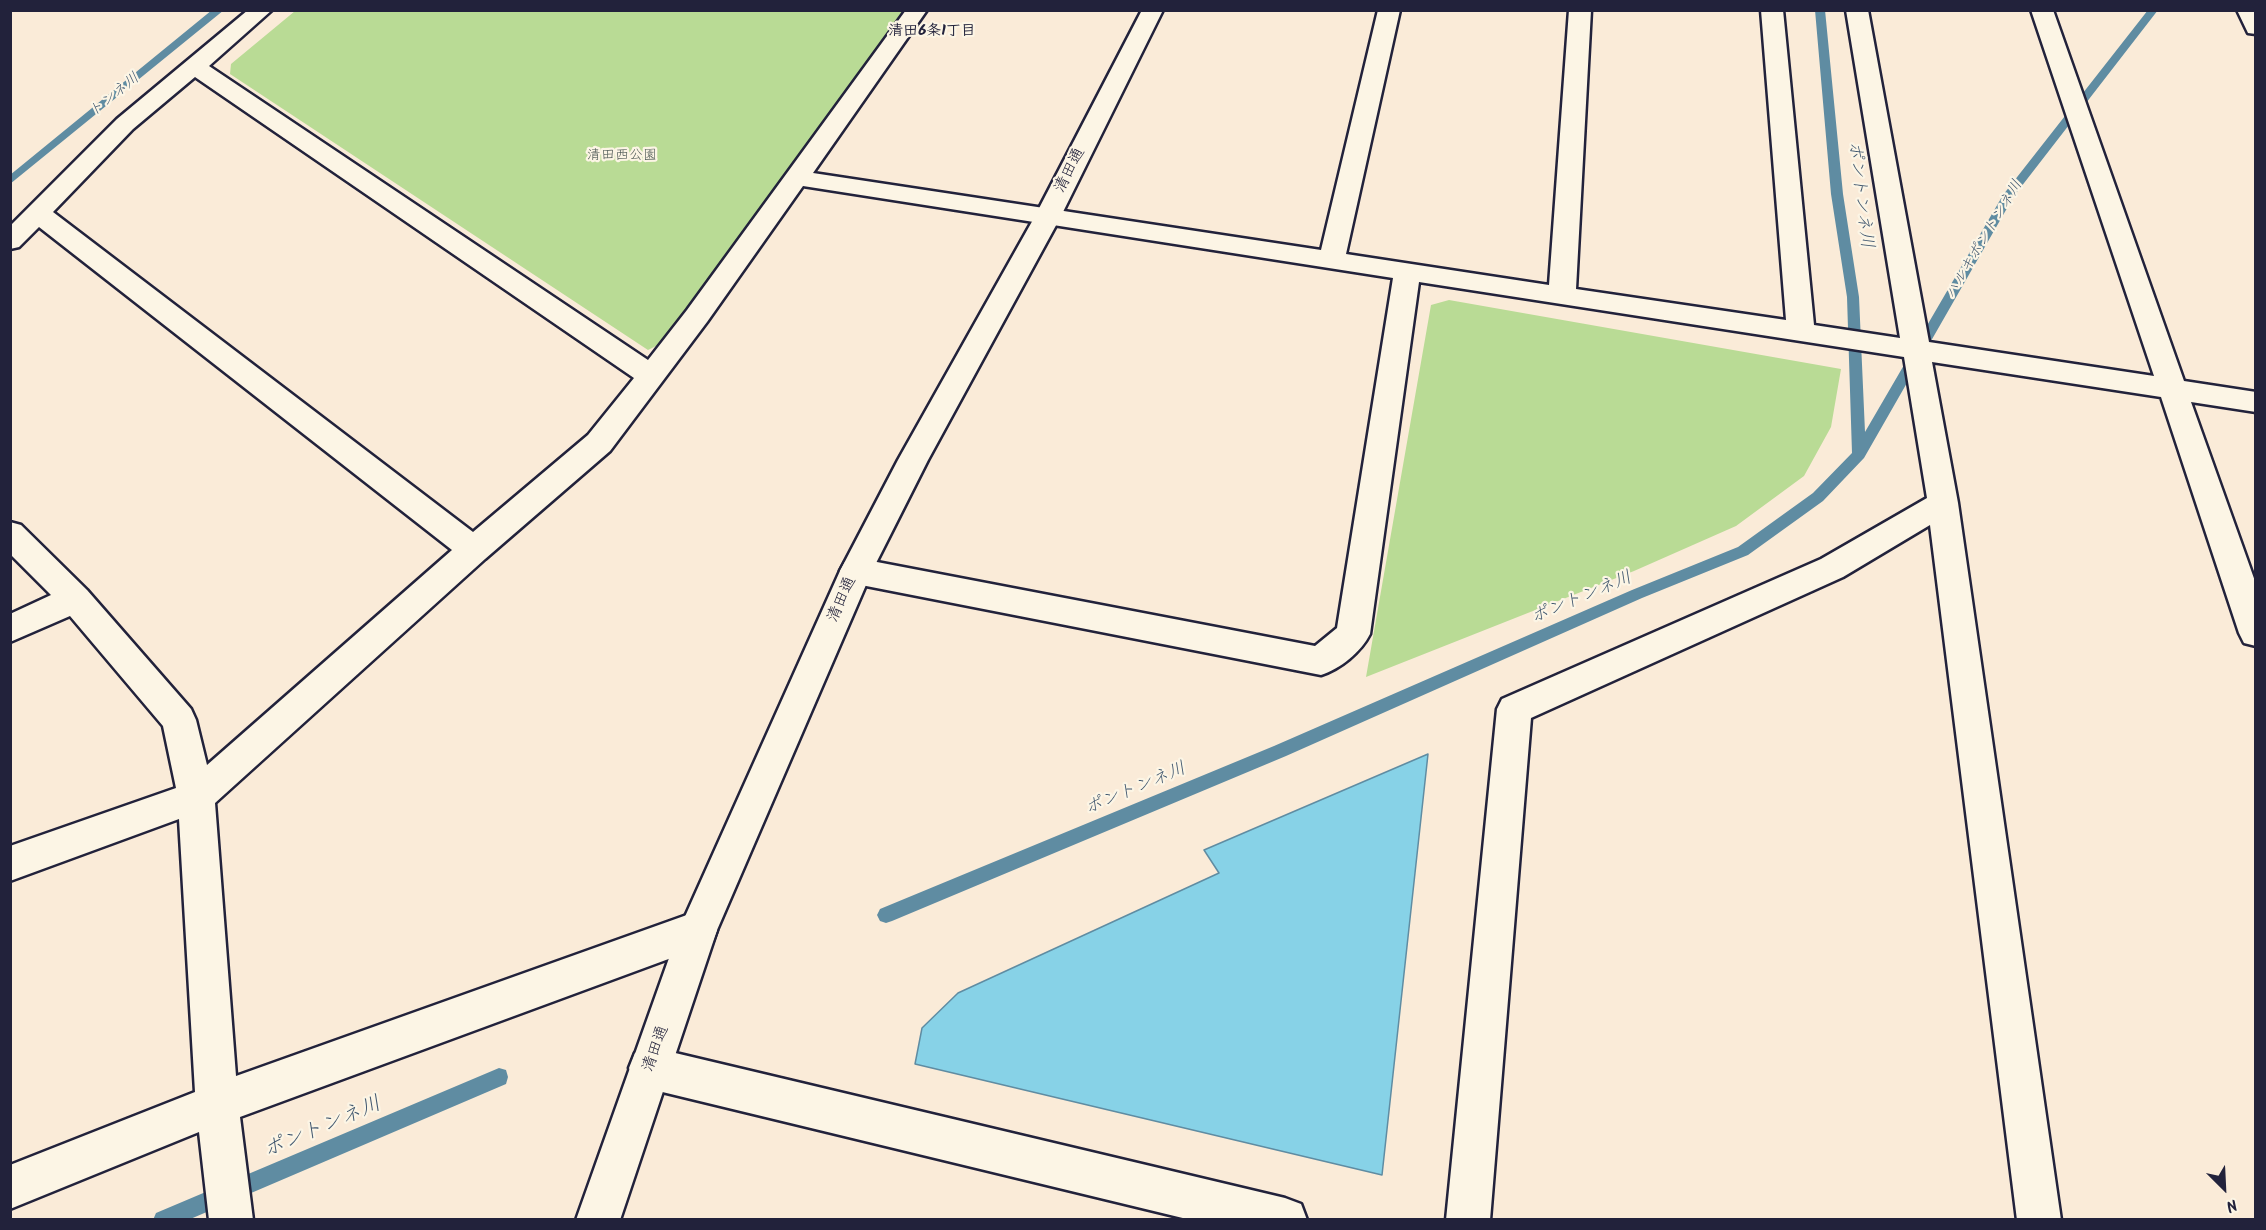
<!DOCTYPE html>
<html>
<head>
<meta charset="utf-8">
<style>
	body { margin:0 }
	#map { position:relative; width:2266px; height:1230px; overflow:hidden; background:#faebd8; font-family:Kalam,sans-serif }
	canvas { display:block }
	.frame { position:absolute; inset:0; border:12px solid #22223b; pointer-events:none }
	.north { position:absolute; left:2194px; top:1158px; width:60px; height:60px; -webkit-text-stroke:4px #fcf5e5; paint-order:stroke; rotate:156deg; font-size:16px; font-weight:700; line-height:24px; text-align:center; color:#22223b }
	.north::after { content:''; display:block; margin:auto; width:21px; height:27px; background:#22223b; clip-path:polygon(50% 0,100% 100%,50% 72%,0 100%) }
</style>
</head>
<body>
<div id="map">
<canvas width="2266" height="1230"></canvas>
<div class="frame"></div>
<div class="north">N</div>
</div>
<script>
const context = document.querySelector('canvas').getContext('2d');
context.lineJoin = 'round';
function paint(path, color) {
  context.fillStyle = color;
  context.fill(path, 'evenodd');
}
function strokePath(path, color, width, dash) {
  context.strokeStyle = color;
  context.lineWidth = width;
  context.lineCap = dash ? 'butt' : 'round';
  context.setLineDash(dash || []);
  context.stroke(path);
}
function write(font, color, halo, rows, align = 'center') {
  context.font = font + ' Kalam,"Klee One",sans-serif';
  context.lineWidth = 4.5;
  context.setLineDash([]);
  context.textBaseline = 'middle';
  context.strokeStyle = halo;
  context.fillStyle = color;
  for (const [text, x, y, turn = 0] of rows) {
    context.save();
    context.translate(x, y);
    context.rotate((+turn || 0) * Math.PI / 180);
    context.textAlign = isNaN(turn) ? turn : align;
    if (halo) context.strokeText(text, 0, 0);
    context.fillText(text, 0, 0);
    context.restore();
  }
}
paint(new Path2D(`
	M295,11h614l-239,328 -22,11 -418,-276 1,-10z
	M1449,300l392,69 -10,58 -27,49 -68,50 -102,45 -268,106 65,-372z`), '#b9db95');
const water = new Path2D(`
	M1428,754l-46,421 -467,-111 7,-36 36,-35 261,-120 -15,-23z`);
paint(water, '#87d2e7');
strokePath(water, '#5f8ca2', 1.5);
paint(new Path2D(`
	M212,10h12l-214,174v-9z
	M1815,10h10l18,184 16,103 6,135 138,-237 145,-185h10l-144,186 -150,262 -41,43 -75,54 -106,43 -356,158 -394,165 -6,2 -6,-2 -3,-6 3,-6 394,-163 358,-156 106,-43 75,-54 39,-40 -5,-156 -16,-103z
	M499,1068l7,2 2,7 -2,7 -318,136h-35l3,-7z`), '#5f8ca2');
const minor = new Path2D(`
	M248,10h24l-63,56 439,294 39,-50 219,-300h21l-114,163 508,77 57,-240h22l-54,244 203,31 20,-275h22l-15,279 210,31 -25,-310h22l31,315 86,13 -54,-328h22l61,332 225,34 -123,-366h22l131,371 72,11v20l-65,-10 65,182v62l-12,-3 -5,-10 -78,-236 -229,-35 26,141 103,717h-44l-87,-695 -87,52 -312,141 -41,502h-44l51,-511 5,-10 319,-140 106,-61 -23,-141 -485,-75 -49,352c-9,18 -30,35 -49,41l-465,-91 -11,-4 -5,-9 5,-9 11,-4 459,88 22,-18 56,-350 -590,-92 -96,136 -97,129 -125,108 -270,244 21,273 462,-165 14,6 5,13 -5,13 -472,174 13,103h-44l-10,-88 -189,77v-44l185,-73 -16,-273 -169,62v-35l166,-58 -13,-62 -93,-110 -60,26v-28l41,-19 -41,-41v-32l11,3 66,65 104,119 5,11 11,45 245,-215 -413,-323 -20,20 -9,2v-23l107,-107zM195,77l439,301 -46,57 -115,97 -420,-320 80,-83z
	M2237,10h19v24l-8,-1z
	M650,1047l635,151 16,6 6,16h-116l-541,-131 -15,-6 -6,-15 6,-15z`);
const tertiary = new Path2D(`
	M1142,10h21l-103,208 -132,242 -56,111 -155,359 -97,290h-44l103,-290 161,-359 58,-111 136,-242z`);
strokePath(minor, '#22223b', 5);
strokePath(tertiary, '#22223b', 5);
paint(minor, '#fcf5e5');
paint(tertiary, '#fcf5e5');
write('14px', '#4f5a56', '#fcf5e5', [
	["清田西公園",622,157]
]);
write('bold 15px', '#22223b', '#fcf5e5', [
	["清田6条1丁目",932,32]
]);
write('italic 15px', '#40576f', '#fcf5e5', [
	["トンネ川",115,96,-39],
	["ハルキポントンネ川",1985,240,-59]
]);
write('16px', '#22223b', '#fcf5e5', [
	["清田通",1071,171,-63],
	["清田通",843,600,-66],
	["清田通",657,1049,-70]
]);
write('italic 18px', '#40576f', '#fcf5e5', [
	["ポントンネ川",1859,195,83],
	["ポントンネ川",1582,599,-23],
	["ポントンネ川",1136,790,-23]
]);
write('italic 21px', '#40576f', '#fcf5e5', [
	["ポントンネ川",323,1129,-23]
]);
</script>
</body>
</html>
